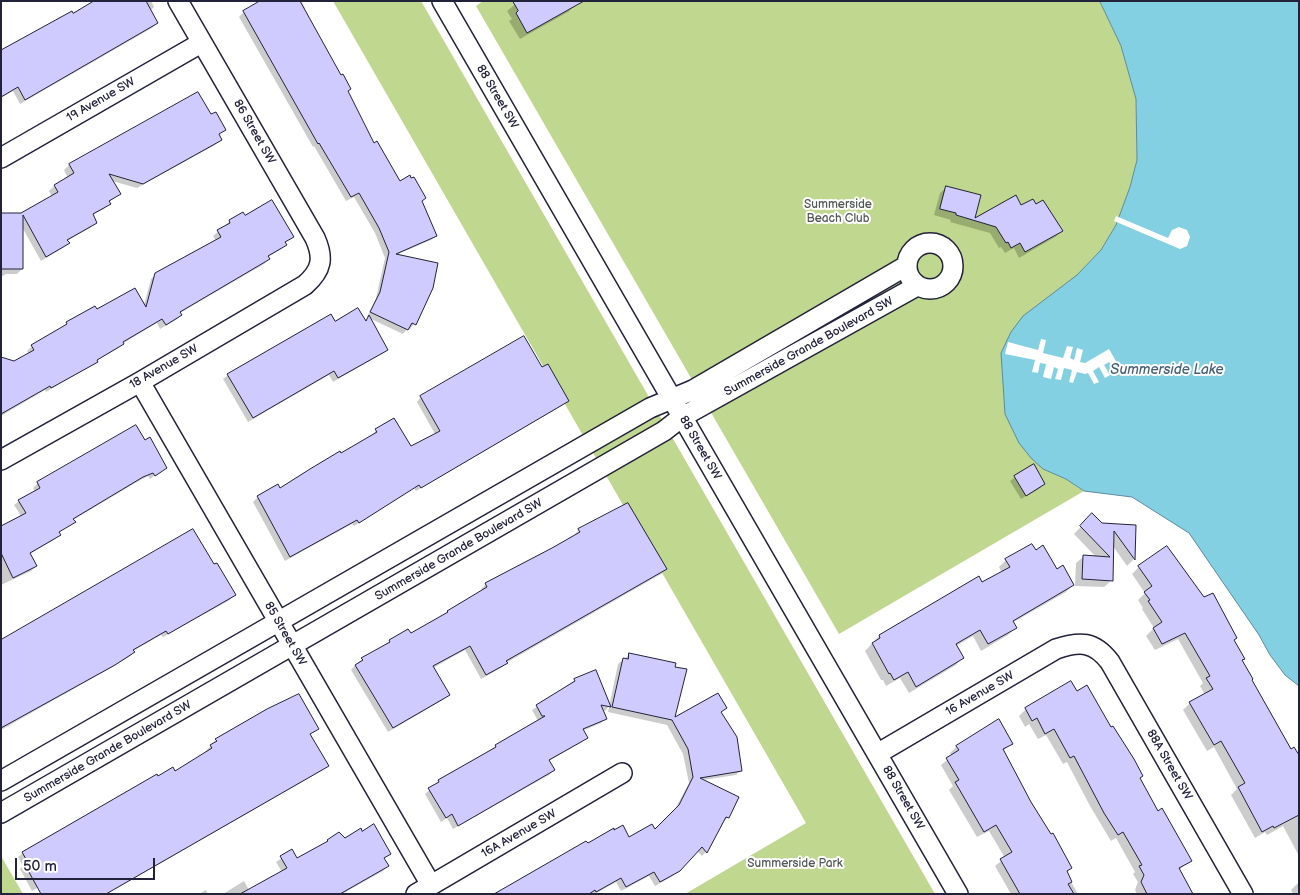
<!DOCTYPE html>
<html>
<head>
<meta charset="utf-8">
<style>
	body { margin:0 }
	#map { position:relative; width:1300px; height:895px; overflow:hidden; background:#fff; font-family:"Balsamiq Sans",sans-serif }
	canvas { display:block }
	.frame { position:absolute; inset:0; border:2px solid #22223b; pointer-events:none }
	.scale { position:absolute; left:15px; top:858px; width:140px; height:22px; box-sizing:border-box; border:2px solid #22223b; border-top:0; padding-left:6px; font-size:15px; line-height:18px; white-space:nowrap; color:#22223b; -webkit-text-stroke:4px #fff; paint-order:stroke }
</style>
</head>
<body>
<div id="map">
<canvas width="1300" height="895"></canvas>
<div class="frame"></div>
<div class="scale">50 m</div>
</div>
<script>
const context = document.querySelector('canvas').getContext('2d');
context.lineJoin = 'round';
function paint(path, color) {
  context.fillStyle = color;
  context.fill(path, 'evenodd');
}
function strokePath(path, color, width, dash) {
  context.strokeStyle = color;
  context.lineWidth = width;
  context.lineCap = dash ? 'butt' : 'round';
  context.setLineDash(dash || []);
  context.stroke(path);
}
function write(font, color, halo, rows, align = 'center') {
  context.font = font + ' "Balsamiq Sans",sans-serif';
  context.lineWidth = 4;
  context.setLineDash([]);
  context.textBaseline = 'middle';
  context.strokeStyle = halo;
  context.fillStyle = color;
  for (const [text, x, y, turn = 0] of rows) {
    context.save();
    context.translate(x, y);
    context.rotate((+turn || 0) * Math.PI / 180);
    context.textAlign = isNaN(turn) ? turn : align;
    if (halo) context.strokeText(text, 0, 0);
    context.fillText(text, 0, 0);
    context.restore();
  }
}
paint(new Path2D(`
	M333,1h88l514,893h-250l121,-71z
	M483,1h617l21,45 15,53 1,61 -7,27 -14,38 -15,25 -24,25 -34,194 23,10 18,12 -245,143 -363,-628z
	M1,856l22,38h-22z`), '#bfd78e');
const water = new Path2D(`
	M1100,1h199v685l-14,-11 -15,-20 -11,-20 -70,-102 -57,-36 -48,-6 -18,-12 -23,-10 -12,-11 -12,-15 -14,-29 -4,-61 10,-21 12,-16 54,-41 24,-25 15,-25 14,-38 7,-27 -1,-61 -15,-53z`);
paint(water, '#83d0e2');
strokePath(water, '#5c8a9f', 1);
paint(new Path2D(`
	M1116,216l52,22 4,-8 7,-3 8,3 3,7 -3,9 -7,3 -66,-28z
	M1041,339l5,1 -3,13 20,5 4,-12 6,1 -3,11 4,2 3,-12 6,2 -3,12 5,1 24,-14 12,21 -5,3 -7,-11 -5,3 6,10 -5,3 -6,-11 -6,4 6,11 -5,2 -6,-11 -3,1 -8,-2 -4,11 -4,-1 3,-12 -8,-2 -3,12 -6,-1 3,-10 -4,-2 -3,12 -8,-2 3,-13 -6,-1 -2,10 -6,-1 3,-12 -30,-6 3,-12 30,8z`), '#fff');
paint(new Path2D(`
	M97,1h54l3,6 -4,4 7,12 -5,5 -132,76 -7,-13 -12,7v-46z
	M263,1h38l4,7 -2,2 70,134 26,39 26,15 -4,4 15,34 -5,4 -35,15 18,69 -4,5 -2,-1 -5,6 -34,-16 18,32 -5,4 -49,28 -4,-7 -81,47 -25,-43 5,-4 136,-54 4,-3 -1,-1 9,-19 9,-40 -10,-25 -21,-36 -8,4 -32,-55 -1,1 -74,-130 5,-5z
	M518,2l57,3 -7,7 -48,27 -11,-18 3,-2 -5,-8z
	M198,94l12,22 14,14 -6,5 3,5 -6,5 -78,43 -25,-7 7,13 -10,8v2l-5,5 -12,6 3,7 -5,6 -23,13 1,2 -5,5 -22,13 -19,-34v42l-5,5h-11l-5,3v-62l21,-1 30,-17 -3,-6 5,-5 14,-8 -4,-8 5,-5z
	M947,187l33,9 -7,24 42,-23 6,10 15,-2 26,26 -7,6 -36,21 -5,-10 -9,5 -4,-6 -2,1 -9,-15 -40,-11 1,-2 -17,-5 6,-22z
	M245,217l47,20 -8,7 1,1 -5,5 -12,7 1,2 -5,5 -84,49 1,2 -5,5 -16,9 -3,-6 -35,21 -5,5 -21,12 -5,5 -45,26 -1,-2 -44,26v-49l13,-5 15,-8 -2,-3 5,-5 30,-18 5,-5 30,-12 47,-6 7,-26 5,-5 60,-33 -3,-5 17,-15z
	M542,369l26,32 -5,4 -147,86 -2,-3 -60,38 -2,-2 -67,37 -32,-59 5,-5 21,-7 93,-54 4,-6 34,18 25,-14 -18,-32 4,-5z
	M136,427l8,15 22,26 -16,11 -2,-3 -11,6 -64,38 1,2 -16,11 1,2 -4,4 -25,15 6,12 -5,5 -30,14v-58l20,-11 -7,-11 5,-4 16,-9 -2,-4 5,-5z
	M1015,477l28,7 -4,5 -18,10 -11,-18z
	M1092,515l10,10 33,1 -2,34 -6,6 -14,-20 -1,34 -8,7 -29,-1 1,-23 8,-7 12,1 -22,-23z
	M579,530l86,39 -4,5 -155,89 -5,5 -20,11 -16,-29 -32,18 15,27 -5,5 -55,32 -37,-62 6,-7 33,-22 20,-6 32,-18 5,-5 35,-21 -1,-2 5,-5 89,-48v-2z
	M1035,551l38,34 -7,7 -54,31 3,5 -7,7 -27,16 -8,-15 -17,10 7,11 -7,8 -47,28 -9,-15 -14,8 -3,-6h-2l-16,-29 14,-15 123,-63 -3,-6 7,-7z
	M213,566l21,29 -4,5 -67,37 -2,-2 -28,16v1l-4,5 -20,12 -108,61v-89z
	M1139,567l94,73 17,40 40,70 9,7v99l-16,-30 -16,9 -2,-3 -10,6 -24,-43 6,-6 -23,-42 -7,4 -24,-41 7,-7 15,-8 -5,-9 3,-3 -25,-44 -23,11 -9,-14 8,-8 -12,-19 1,-1 -5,-8 7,-7 -13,-19z
	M630,654l43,66 52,-12 -5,5 21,57 -5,5 -33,5 25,37 -5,5 -17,30 -4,4 -5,-5 -24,25 -18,10 -6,-10 -28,15 -5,-9 -21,12h-98l90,-49 42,-7 26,-7 19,-20 15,-28 -6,-29 -16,-29 -59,-13 10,-48z
	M575,680l34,26 -4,5 -3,-1 3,9 -4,4 -19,8 4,6 -4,5 -33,19 5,9 -5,5 -96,54 -6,-11 -6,4 -16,-28 14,-13 99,-60 -6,-11z
	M1026,709l113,69 19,34 32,49 -11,9 13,24h-55l-2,-4 3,-8 -5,-8 2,-2 -19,-34 -5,3 -21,-35 -23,-44 -4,2 -17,-29 -8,4 -9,-15 -4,3 -6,-11z
	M267,711l50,18 -7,6 17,31 -4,4 -216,124h-61l-5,-8 -9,5 -12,-22 3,-3 -5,-9 5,-4 134,-75 18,-6 32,-20 -1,-1 10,-11z
	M1012,743l-9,8 7,15 60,102 -4,5 12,21h-67l-16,-28 10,-8 -16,-27 -12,6 -28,-47 4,-4 -12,-21 11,-9 -2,-3 6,-6z
	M345,839l45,15 -7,5 4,7 -4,5 -41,23h-119l21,-13 5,9 33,-18 -6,-10 16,-11 5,9 26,-14 5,-5z
	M1298,883l1,11h-6l-2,-4z
	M206,890l2,4h-9z`), '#0003');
const building = new Path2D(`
	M94,1h52l12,22 -133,77 -7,-13 -17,10v-47l71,-39 1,2z
	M260,1h40l41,74 2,-1 8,15 -3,2 26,52 3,-2 23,40 10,-6 1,3 3,-1 12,21 -4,3 15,35 -41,18 42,9 -5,25 -17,37 -4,-2 -4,7 -38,-18 10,-20 9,-40 -10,-24 -20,-35 -8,4 -32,-54 -1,1 -75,-133z
	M513,1h71l-57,32 -11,-20 2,-2z
	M198,92l13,22 5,-2 10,18 -7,4 3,6 -79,44 -34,-10 12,20 -12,7 2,3 -18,10 4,9 -30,17 3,3 -24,14 -23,-42v54h-22v-56h20l37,-21 -4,-7 20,-12 -5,-9z
	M946,186l35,9 -6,23 41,-23 5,10 12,-6 3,5 7,-4 20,31 -38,21 -5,-9 -9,5 -3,-6 -2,1 -10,-16 -40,-12v-2l-16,-4z
	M272,200l22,37 -9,5 2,3 -19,11 2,3 -90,53 2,3 -16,10 -4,-6 -39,23 1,2 -27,16 1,2 -47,26 -1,-2 -49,28v-57l13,4 20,-11 -3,-5 36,-21 -1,-2 29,-16 2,3 38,-21 11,19 9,-34 66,-36 -4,-7 13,-7 -1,-3 14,-8 2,3z
	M358,308l8,13 3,-6 19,35 -50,28 -4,-7 -81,47 -26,-44 104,-60 4,7z
	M524,336l18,31 6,-3 21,37 -148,87 -2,-3 -60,38 -2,-3 -67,37 -33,-61 21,-12 2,4 30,-19 30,-18 1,2 36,-21 -2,-3 19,-11 17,28 29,-15 -20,-35z
	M136,425l9,15 5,-3 17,31 -12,8 -2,-3 -10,4 -70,42 3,3 -17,10 2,3 -31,18 7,13 -24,12 -12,-25v-27l25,-13 -8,-13 22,-12 -3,-6z
	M1034,464l11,20 -19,12 -12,-20z
	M628,503l39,66 -161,92 2,2 -22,12 -16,-29 -37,20 17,29 -57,33 -38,-63 8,-5 -2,-2 29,-16 -1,-2 19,-11 3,4 37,-21 -1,-1 40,-24 -2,-4 67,-35 28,-16 -2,-3z
	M1092,513l10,10 34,2 -1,35 -21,-29 -1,50 -31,-2 1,-24 27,2 -30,-31z
	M193,529l21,35 3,-1 19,32 -68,39 -2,-3 -33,19 2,2 -20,13 -114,63v-88z
	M1032,544l4,6 7,-5 14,24 6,-4 11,20 -61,36 4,7 -29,16 -8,-14 -24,14 8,14 -48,29 -8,-15 -14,8 -4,-7 -1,1 -17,-31 8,-5 -1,-3 100,-59 3,6 28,-15 -5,-8z
	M1167,546l37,51 9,-4 24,45 -3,2 11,19 -3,1 11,19 -1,1 39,69 3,-2 5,8v60l-25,13 -1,-2 -11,6 -24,-45 7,-4 -24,-42 -7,4 -25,-43 24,-13 -7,-11 4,-2 -25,-43 -23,11 -9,-16 9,-6 -14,-21 2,-1 -6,-8 8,-6 -14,-20z
	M629,653l47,10 -1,4 12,2 -12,48 43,-24 9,15 -6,4 16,25 5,34 -42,7 39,19 -10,21 -3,-1 -19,36 -5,-6 -22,24 -20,11 -6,-10 -28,15 -5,-9 -25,14 -1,-2 -6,4h-95l92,-53 2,2 26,-15v2l9,-5 6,12 23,-13 3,5 24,-24 14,-28 -5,-28 -16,-29 -60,-13 11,-49 5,1z
	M596,670l15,37 -10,-2 6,14 -24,10 5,9 -39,22 6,10 -97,56 -6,-12 -6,4 -18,-30 11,-6 -1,-2 58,-33 -1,-2 50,-29h-3l-6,-11 39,-24 -1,-2z
	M1071,681l6,10 10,-6 24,42 2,-1 21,33 9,17 -3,2 18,33 4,-3 30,53 -13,7 14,26h-46l-6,-12 3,-7 -5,-9 3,-1 -19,-33 -5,3 -14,-22 -30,-57 -4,2 -16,-29 -9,5 -8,-16 -5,3 -7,-13z
	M299,694l20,35 -9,5 19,32 -223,128h-65l-17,-31 3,-2 -5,-9 135,-78 1,2 15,-9 2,4 37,-23 -2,-3 7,-4 -2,-2 52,-30z
	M999,719l14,25 -10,5 28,53 20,32 2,-1 19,35 -5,3 5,11 -4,2 6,10h-54l-20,-35 12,-7 -16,-27 -12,7 -29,-50 4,-2 -13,-22 13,-8 -3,-4z
	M374,824l17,30 -7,4 5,8 -49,28h-100l47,-26 -7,-12 12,-7 5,9 31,-17 -1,-1 12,-8 6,6 16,-10 1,3z`);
paint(building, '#cfcbfe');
strokePath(building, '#22223b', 1);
const minor = new Path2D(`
	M442,1l516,893
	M1,158l200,-115
	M907 266a23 23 0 1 1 46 0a23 23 0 1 1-46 0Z
	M140,382l291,503
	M1,460l139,-78 165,-97c17,-15 19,-27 10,-47l-137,-237
	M877,754l179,-105c24,-8 38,-8 54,13l133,232
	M1,781l649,-373 43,-18 213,-124
	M1,813l663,-382 18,-14 235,-131
	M416,894l206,-121`);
strokePath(minor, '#22223b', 22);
strokePath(minor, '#fff', 19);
write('12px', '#22223b', '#fff', [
	["88 Street SW",497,97,60],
	["19 Avenue SW",101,100,-30],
	["86 Street SW",254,132,60],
	["Summerside Grande Boulevard SW",809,347,-29],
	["18 Avenue SW",164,367,-30],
	["88 Street SW",700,448,60],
	["Summerside Grande Boulevard SW",459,550,-30],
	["85 Street SW",285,634,60],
	["16 Avenue SW",980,694,-30],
	["Summerside Grande Boulevard SW",108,752,-30],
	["88A Street SW",1169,765,60],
	["88 Street SW",903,798,60],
	["16A Avenue SW",519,834,-30]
]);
write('12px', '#515854', '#fff', [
	["Summerside",838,205],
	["Beach Club",838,219],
	["Summerside Park",795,864]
]);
write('italic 14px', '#445f75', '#fff', [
	["Summerside Lake",1167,370]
]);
</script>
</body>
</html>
